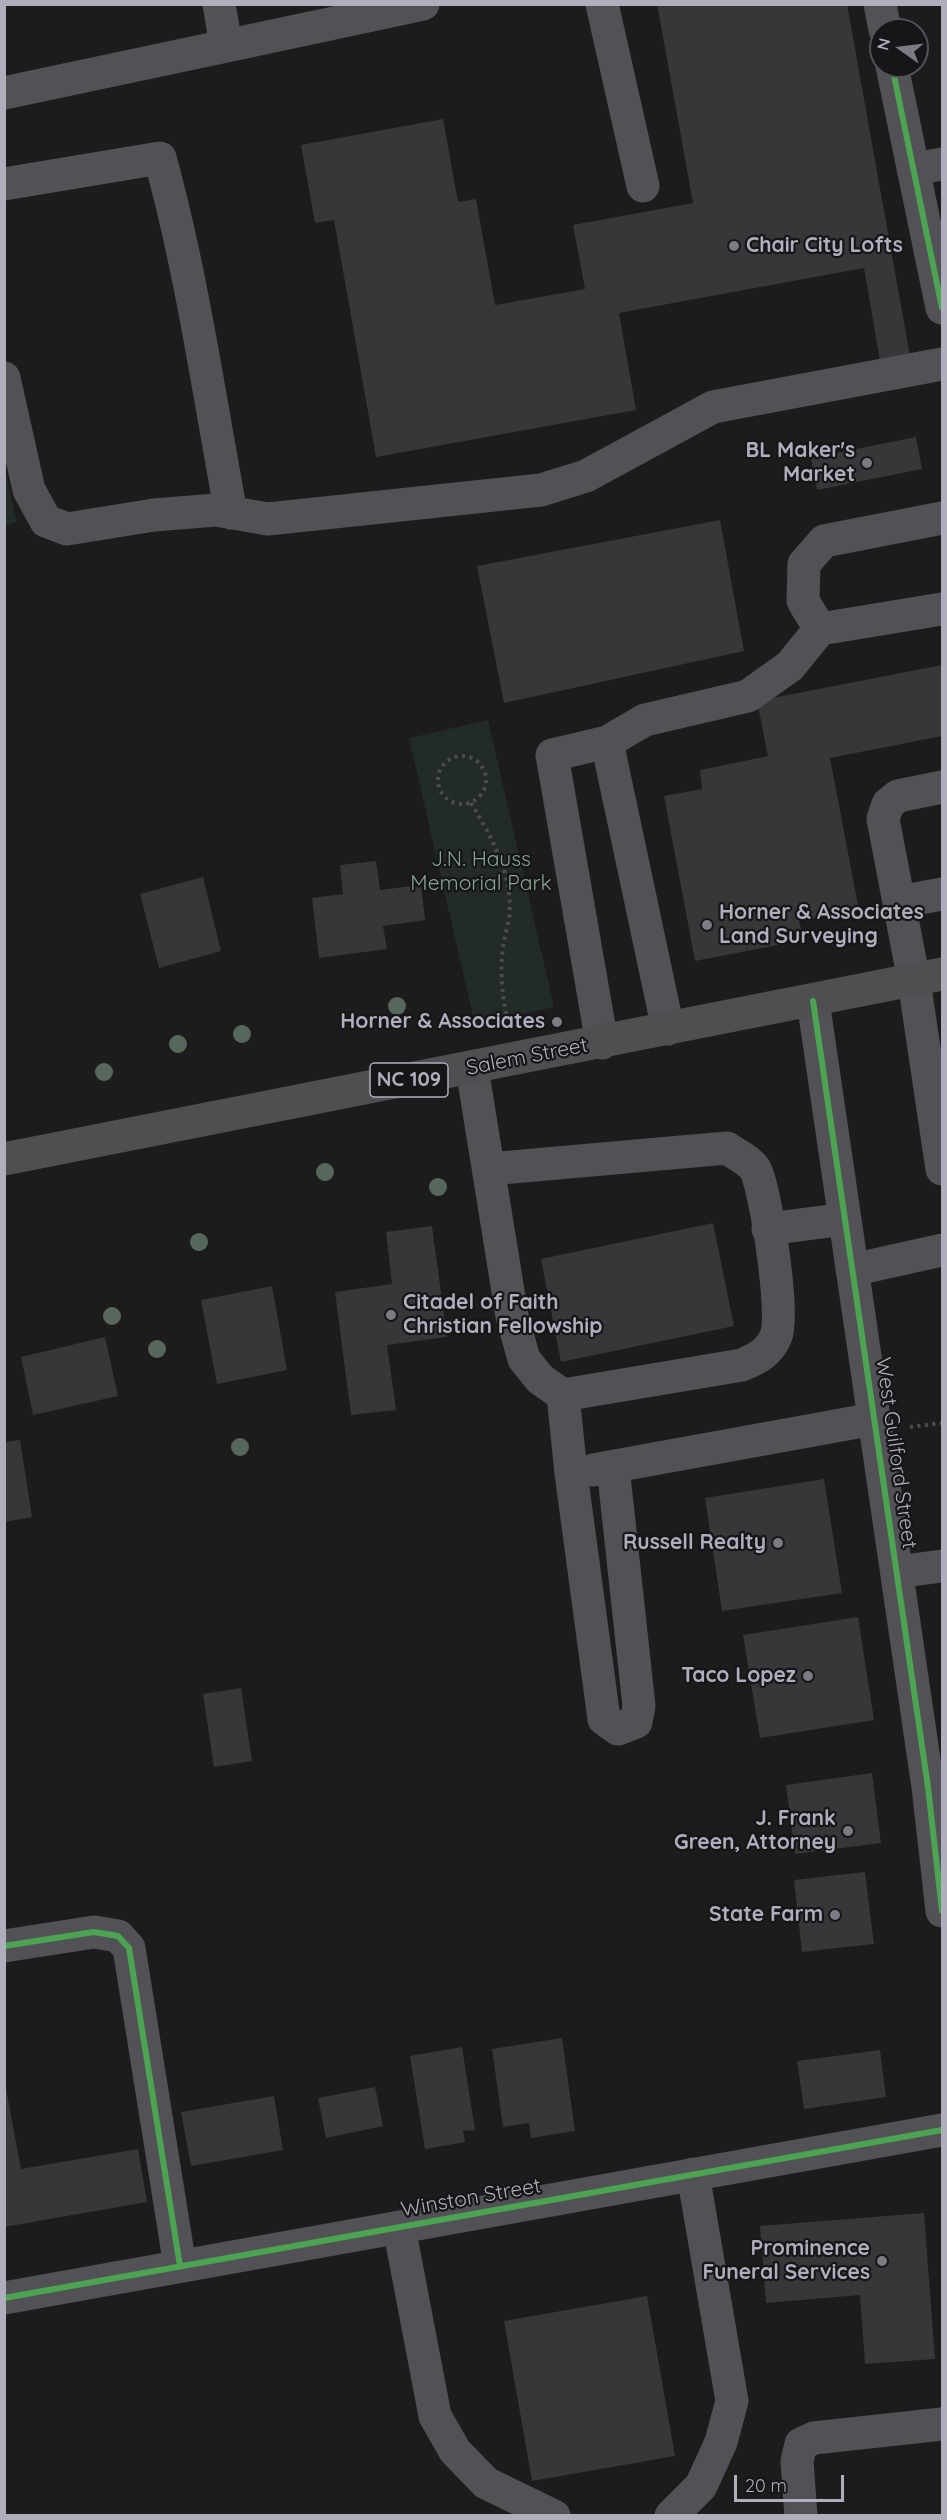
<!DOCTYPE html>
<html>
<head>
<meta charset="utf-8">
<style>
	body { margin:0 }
	#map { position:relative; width:947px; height:2520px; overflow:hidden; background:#1c1c1c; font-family:Quicksand,sans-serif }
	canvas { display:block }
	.frame { position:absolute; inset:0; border:6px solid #aeaebc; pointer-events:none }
	.north { position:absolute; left:869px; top:18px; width:60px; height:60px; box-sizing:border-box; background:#161518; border:2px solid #53525a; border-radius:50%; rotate:284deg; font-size:16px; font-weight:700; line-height:24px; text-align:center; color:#aeaebc }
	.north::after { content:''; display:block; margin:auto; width:21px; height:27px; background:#7b7b84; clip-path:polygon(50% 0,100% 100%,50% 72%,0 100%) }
	.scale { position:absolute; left:734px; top:2475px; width:110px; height:27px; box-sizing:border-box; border:3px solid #aeaebc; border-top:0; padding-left:8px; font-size:18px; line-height:21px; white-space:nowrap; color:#aeaebc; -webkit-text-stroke:4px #161518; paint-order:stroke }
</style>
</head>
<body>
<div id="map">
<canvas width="947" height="2520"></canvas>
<div class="frame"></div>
<div class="north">N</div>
<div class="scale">20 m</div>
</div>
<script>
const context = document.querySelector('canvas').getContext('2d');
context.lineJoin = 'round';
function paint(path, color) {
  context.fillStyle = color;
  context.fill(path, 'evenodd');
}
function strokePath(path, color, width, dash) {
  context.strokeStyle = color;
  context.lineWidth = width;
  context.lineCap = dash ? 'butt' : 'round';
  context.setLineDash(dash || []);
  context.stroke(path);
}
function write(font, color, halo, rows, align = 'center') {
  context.font = font + ' Quicksand,sans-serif';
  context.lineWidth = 4.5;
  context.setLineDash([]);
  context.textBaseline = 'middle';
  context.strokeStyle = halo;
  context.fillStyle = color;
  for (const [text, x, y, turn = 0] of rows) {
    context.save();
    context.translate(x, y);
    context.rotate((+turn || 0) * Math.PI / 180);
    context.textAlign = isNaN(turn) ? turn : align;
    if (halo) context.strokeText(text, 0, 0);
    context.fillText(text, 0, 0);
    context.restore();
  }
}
paint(new Path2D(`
	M5,469l12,53 -12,3h-1z
	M488,720l66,287 -79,18 -66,-287z`), '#232b26');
paint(new Path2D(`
	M657,4h190l63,352 -30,5 -16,-93 -245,45 17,97 -260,47 -42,-237 -19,3 -14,-78 142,-26 15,83 18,-3 19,106 90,-16 -12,-64 120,-22z
	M916,437l6,32 -105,21 -6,-32z
	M720,520l24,131 -240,52 -27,-137z
	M942,665v71l-112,22 29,152 -60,11 5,19 -109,21 -31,-165 38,-7 -2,-19 68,-14 -11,-55z
	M376,861l4,29 41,-5 4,35 -42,6 4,23 -68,9 -7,-60 31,-4 -3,-29z
	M203,877l18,74 -62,17 -19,-74z
	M713,1223l21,103 -173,36 -20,-103z
	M432,1226l15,111 -60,8 9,65 -45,5 -16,-123 57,-8 -6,-52z
	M272,1286l15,84 -70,14 -16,-84z
	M105,1337l13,59 -85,19 -12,-58z
	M20,1440l12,77 -27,5v-80z
	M824,1479l18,114 -120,18 -17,-113z
	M858,1617l16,103 -114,18 -17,-103z
	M241,1688l11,73 -38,6 -11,-73z
	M872,1773l9,70 -86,11 -9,-69z
	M865,1872l9,72 -72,8 -8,-72z
	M562,2038l13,93 -44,7 -2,-15 -26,4 -11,-78z
	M462,2047l13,83 -12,1 2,11 -40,7 -15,-93z
	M880,2050l6,47 -82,12 -7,-48z
	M4,2078l17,91 117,-20 9,53 -143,25z
	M375,2087l8,39 -57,12 -8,-40z
	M274,2096l9,54 -92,16 -10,-54z
	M924,2213l11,146 -70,5 -5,-69 -94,8 -6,-77z
	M647,2296l28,160 -143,25 -28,-160z`), '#373638');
strokePath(new Path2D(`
	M438 780a24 24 0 1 1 48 0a24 24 0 1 1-48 0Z
	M471,803c21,35 43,73 38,116 -1,7 -4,15 -5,22 -5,29 -2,55 4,82
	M910,1427l32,-4`), '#4d4d51', 4, [3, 4.5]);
strokePath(new Path2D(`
	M219,4l7,42 197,-42
	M602,4l41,182
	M880,4l5,26
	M892,66l50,242
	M4,93l222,-47
	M913,169l29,-5
	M4,184l156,-26c32,116 49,237 71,355
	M4,378l25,112 17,31 21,8 87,-14 62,-5 52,9 273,-29 45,-14 127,-69 229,-43
	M820,629l-17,-28 1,-37 20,-23 118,-23
	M607,742l61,287
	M942,787l-44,9 -10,8 -5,15 31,162 28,188
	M899,902l43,-8
	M813,1001l115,786 14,124
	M602,1043l-50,-288 55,-13 38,-22 103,-24 42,-30 30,-37 122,-20
	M472,1068l40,248 12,43 16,20 23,16 8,78 33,246 14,10 18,-7 3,-16 -26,-239
	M489,1169l238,-21c8,6 24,13 29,23 10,22 29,143 20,165 -7,17 -18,22 -34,29l-179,30
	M768,1229l77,-10
	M852,1270l90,-20
	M593,1470l281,-51
	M897,1572l45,-6
	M4,1946l90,-14 24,4 11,12 51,318
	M399,2227l36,189 20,35 31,32 68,33
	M4,2298l938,-168
	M671,2516l30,-30 20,-44 11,-41 -39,-227
	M801,2516l-4,-55 4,-17 13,-6 128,-14`), '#525256', 33);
strokePath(new Path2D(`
	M4,1159l938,-185`), '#4f4f52', 33);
strokePath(new Path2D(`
	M892,66l50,242
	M813,1001l115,786 14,124
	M4,1946l90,-14 24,4 11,12 51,318
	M4,2298l938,-168`), '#4ca352', 6);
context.fillStyle = '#56685c';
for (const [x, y] of [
	[397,1006],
	[242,1034],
	[178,1044],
	[104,1072],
	[325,1172],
	[438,1187],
	[199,1242],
	[112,1316],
	[157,1349],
	[240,1447]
]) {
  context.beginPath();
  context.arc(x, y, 9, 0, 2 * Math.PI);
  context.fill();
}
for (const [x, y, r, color] of [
	[734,246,6,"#7b7b84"],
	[867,463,6,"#7b7b84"],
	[707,925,6,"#7b7b84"],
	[557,1022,6,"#7b7b84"],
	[391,1315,6,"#7b7b84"],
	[778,1543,6,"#7b7b84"],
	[808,1676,6,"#7b7b84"],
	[848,1831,6,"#7b7b84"],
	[835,1915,6,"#7b7b84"],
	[882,2261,6,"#7b7b84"]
]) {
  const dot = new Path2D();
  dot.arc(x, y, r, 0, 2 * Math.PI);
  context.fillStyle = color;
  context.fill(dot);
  strokePath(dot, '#161518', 2);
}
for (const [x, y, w] of [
	[409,1080,78]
]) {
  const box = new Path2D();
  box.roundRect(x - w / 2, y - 17, w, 34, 4.5);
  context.fillStyle = '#161518';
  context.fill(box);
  strokePath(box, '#aeaebc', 1.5);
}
write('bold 20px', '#aeaebc', null, [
	["NC 109",409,1080]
]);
write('bold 21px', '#aeaebc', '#161518', [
	["Chair City Lofts",746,246,"left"],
	["BL Maker's",855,451],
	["Market",855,475],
	["Horner & Associates",719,913,"left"],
	["Land Surveying",719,937,"left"],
	["Horner & Associates",545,1022],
	["Citadel of Faith",403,1303,"left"],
	["Christian Fellowship",403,1327,"left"],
	["Russell Realty",766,1543],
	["Taco Lopez",796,1676],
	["J. Frank",836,1819],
	["Green, Attorney",836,1843],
	["State Farm",823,1915],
	["Prominence",870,2249],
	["Funeral Services",870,2273]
], 'right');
write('21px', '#86a691', '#161518', [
	["J.N. Hauss",481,860],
	["Memorial Park",481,884]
]);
write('21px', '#aeaebc', '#161518', [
	["Salem Street",527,1057,-11],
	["West Guilford Street",896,1453,82],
	["Winston Street",471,2198,-10]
]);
</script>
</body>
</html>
